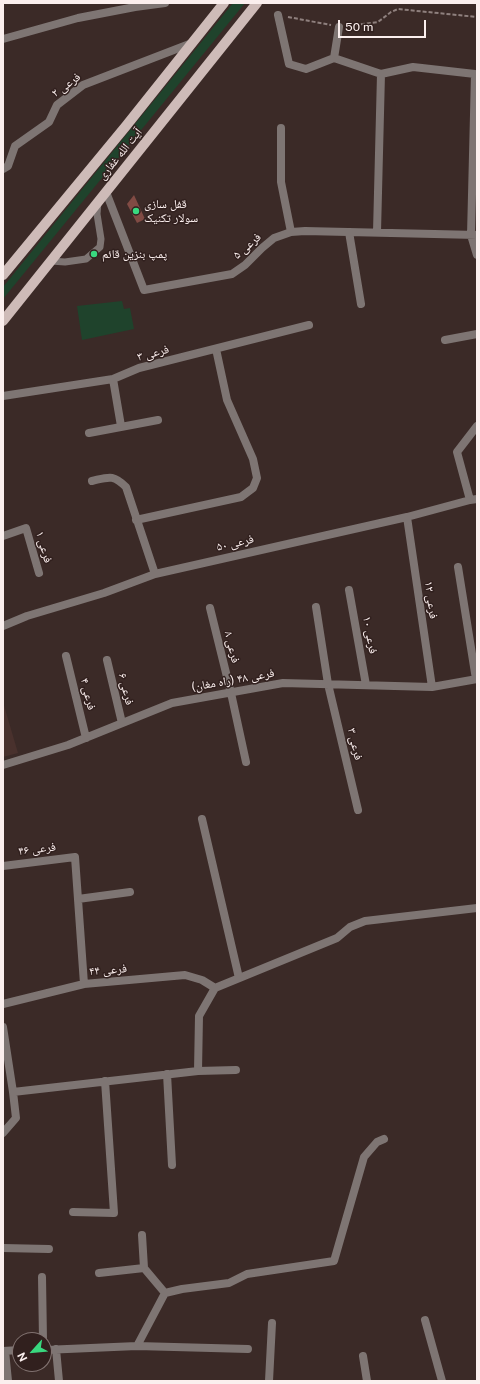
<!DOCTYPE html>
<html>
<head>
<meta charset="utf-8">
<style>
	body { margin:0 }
	#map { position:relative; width:480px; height:1384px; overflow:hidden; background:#3b2a27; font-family:"Public Sans",sans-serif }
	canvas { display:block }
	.frame { position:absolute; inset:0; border:4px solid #fbefee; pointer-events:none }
	.north { position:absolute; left:12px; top:1332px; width:40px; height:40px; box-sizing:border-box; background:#31201e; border:1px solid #827371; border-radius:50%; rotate:243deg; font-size:11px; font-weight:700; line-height:16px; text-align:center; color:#fbefee }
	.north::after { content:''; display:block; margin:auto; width:14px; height:18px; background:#39d87f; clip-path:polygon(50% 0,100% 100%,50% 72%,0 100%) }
	.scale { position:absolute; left:338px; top:20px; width:88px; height:18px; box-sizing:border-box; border:2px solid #fbefee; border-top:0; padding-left:5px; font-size:12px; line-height:14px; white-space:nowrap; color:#fbefee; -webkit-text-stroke:3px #31201e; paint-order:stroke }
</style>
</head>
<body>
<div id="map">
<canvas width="480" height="1384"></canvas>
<div class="frame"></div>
<div class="north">N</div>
<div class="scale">50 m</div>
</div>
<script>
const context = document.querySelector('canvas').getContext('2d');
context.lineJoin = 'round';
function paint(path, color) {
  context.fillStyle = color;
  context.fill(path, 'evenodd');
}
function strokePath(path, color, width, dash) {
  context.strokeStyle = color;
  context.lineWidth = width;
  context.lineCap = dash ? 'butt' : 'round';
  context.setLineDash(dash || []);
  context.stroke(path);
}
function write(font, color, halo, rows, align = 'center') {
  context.font = font + ' "Public Sans","Noto Naskh Arabic",sans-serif';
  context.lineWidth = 3;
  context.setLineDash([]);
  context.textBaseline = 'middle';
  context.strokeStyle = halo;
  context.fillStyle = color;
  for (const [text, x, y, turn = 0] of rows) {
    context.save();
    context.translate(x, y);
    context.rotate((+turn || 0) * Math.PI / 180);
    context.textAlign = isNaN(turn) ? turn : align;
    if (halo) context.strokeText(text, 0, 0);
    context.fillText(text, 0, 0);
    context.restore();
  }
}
paint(new Path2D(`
	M3,702l15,51 -15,4z`), '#49312d');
paint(new Path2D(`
	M233,3h12l-242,296v-12z
	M122,301l2,8 6,-1 4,21 -52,11 -5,-34z`), '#1f432c');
paint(new Path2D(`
	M134,195l11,24 -8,4 -10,-19z`), '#814b44');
strokePath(new Path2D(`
	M288,17l43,8
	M349,26l29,-4 13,-10 7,-3 79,8`), '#8f807e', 2, [4, 2]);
strokePath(new Path2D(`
	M51,261l14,1 21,-3 14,-12 1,-8 -4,-25 1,-12`), '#7e7573', 7);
strokePath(new Path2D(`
	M278,15l11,49 17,5 28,-11
	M339,27l-5,31 47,16 32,-7 62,7 -4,161 6,20
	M3,39l75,-21 57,-11 30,-4
	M281,128v54l10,50
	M3,169l5,-3 7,-20 34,-24 8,-17 26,-20 109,-42
	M106,192l38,98 88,-16 13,-9 17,-17 12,-10 17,-6 14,-1 172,4
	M349,232l12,72
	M377,232l4,-158
	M445,340l32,-6
	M113,379l8,47
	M3,396l110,-17 26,-11 170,-43
	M89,433l69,-13
	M92,481c17,-4 21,-7 34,6l29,87
	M470,500l-13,-48 20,-26
	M407,517l25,170
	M136,520l105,-23 12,-9 4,-10 -4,-19 -26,-59 -11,-51
	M3,536l23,-8 13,45
	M458,567l18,112
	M349,590l17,95
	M316,607l12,77 30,126
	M210,608l21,85 15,69
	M3,626l24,-10 77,-23 51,-19 252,-57 63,-17 7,-1
	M66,656l20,82
	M107,660l15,63
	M3,765l65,-20 104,-42 111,-20 149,4 45,-8
	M202,819l37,159
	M3,866l72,-9 9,127
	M78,899l52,-7
	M3,1004l81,-20 101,-9 17,5 13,8
	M3,1027l10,65 3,26 -13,15
	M198,1071l1,-55 16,-28 122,-50 13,-11 15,-6 112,-13
	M167,1074l5,91
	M13,1092l185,-21 38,-1
	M73,1212l41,1 -9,-132
	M142,1235l2,33 21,25
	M3,1248l46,1
	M99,1273l45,-5
	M42,1277l1,63
	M425,1320l17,61
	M137,1346l28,-53 17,-4 47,-6 18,-9 87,-13 30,-104 13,-15 7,-3
	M56,1349l3,32
	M44,1350l93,-4 111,3
	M3,1351l17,-1
	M5,1351l3,30
	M363,1356l4,25
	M269,1381l3,-58`), '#7e7573', 8);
strokePath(new Path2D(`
	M3,275l123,-149 98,-123
	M3,321l254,-318`), '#cebbb8', 10);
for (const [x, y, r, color] of [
	[136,211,4,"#39d87f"],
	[94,254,4,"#39d87f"]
]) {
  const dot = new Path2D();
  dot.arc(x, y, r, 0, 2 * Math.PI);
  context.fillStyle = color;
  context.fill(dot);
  strokePath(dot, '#31201e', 1.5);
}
write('12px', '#fbefee', '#31201e', [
	["فرعی ۲",66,85,-36],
	["آیت الله غفاری",120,154,-51],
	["فرعی ۵",247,246,-41],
	["فرعی ۳",153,353,-15],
	["فرعی ۵۰",235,543,-13],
	["فرعی ۱",44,547,74],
	["فرعی ۱۲",431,600,82],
	["فرعی ۱۰",370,635,80],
	["فرعی ۸",232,647,76],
	["فرعی ۴۸ (راه مغان)",233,680,-10],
	["فرعی ۶",126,689,76],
	["فرعی ۴",88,694,76],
	["فرعی ۳",355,744,77],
	["فرعی ۴۶",37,849,-7],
	["فرعی ۴۴",108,970,-5]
]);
write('12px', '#fbefee', '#31201e', [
	["قفل سازی",144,204],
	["سولار تکنیک",144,218],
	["پمپ بنزین قائم",102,254]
], 'left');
</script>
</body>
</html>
